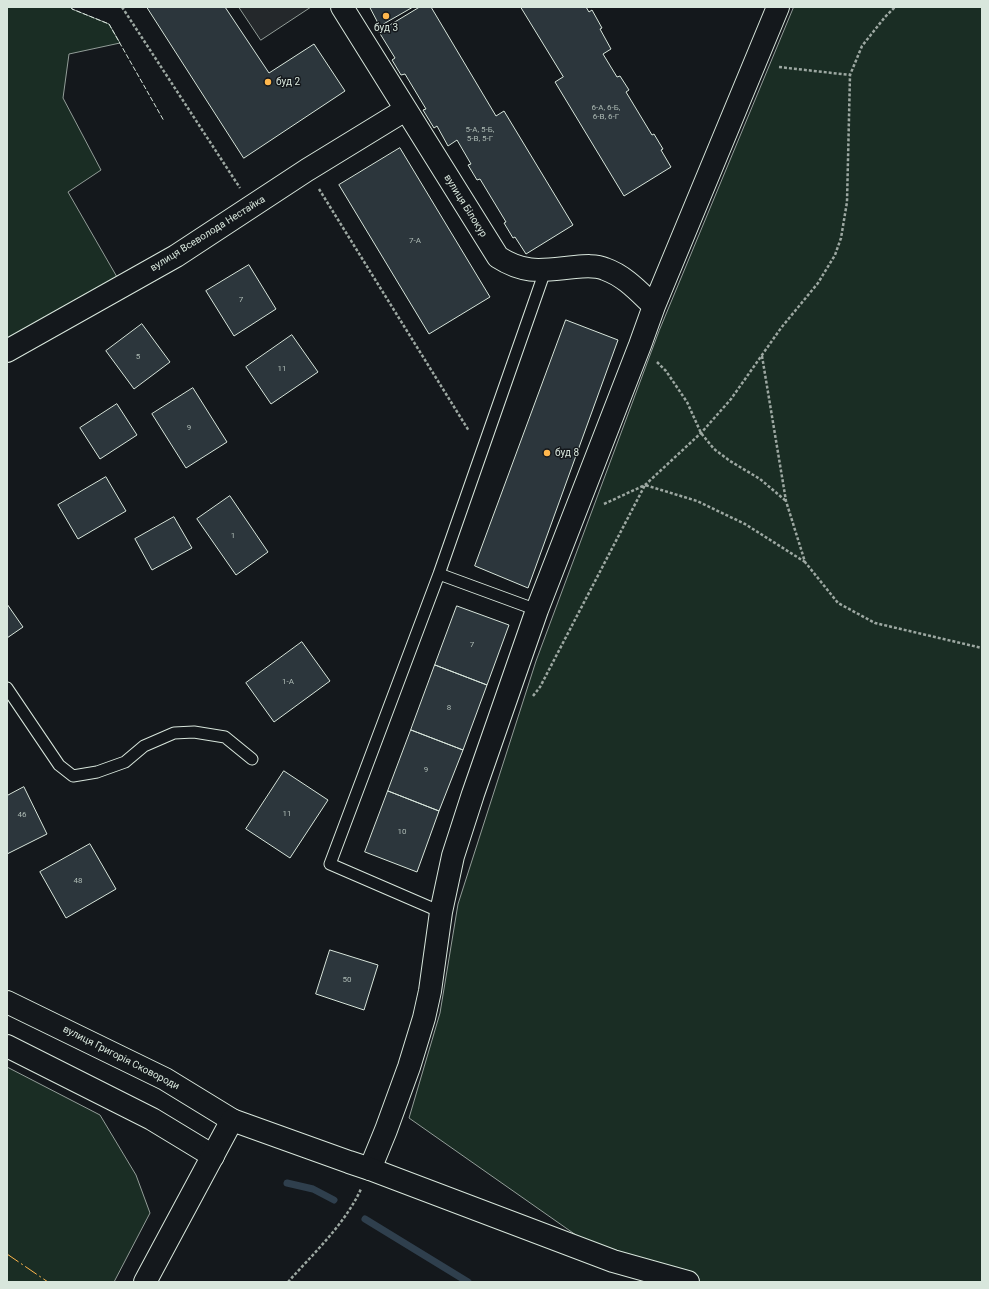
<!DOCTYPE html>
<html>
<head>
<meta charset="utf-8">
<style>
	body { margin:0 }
	#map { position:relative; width:989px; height:1289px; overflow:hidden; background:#14181c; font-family:Roboto,sans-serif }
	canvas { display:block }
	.frame { position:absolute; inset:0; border:8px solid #d8e6dc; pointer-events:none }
</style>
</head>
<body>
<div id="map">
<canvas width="989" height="1289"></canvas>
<div class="frame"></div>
</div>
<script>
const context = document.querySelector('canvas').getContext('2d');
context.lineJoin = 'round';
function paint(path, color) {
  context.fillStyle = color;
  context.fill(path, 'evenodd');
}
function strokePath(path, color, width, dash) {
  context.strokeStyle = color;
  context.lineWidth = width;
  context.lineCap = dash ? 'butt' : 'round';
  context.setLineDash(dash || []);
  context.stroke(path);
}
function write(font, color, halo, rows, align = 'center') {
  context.font = font + ' Roboto,sans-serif';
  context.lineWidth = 3;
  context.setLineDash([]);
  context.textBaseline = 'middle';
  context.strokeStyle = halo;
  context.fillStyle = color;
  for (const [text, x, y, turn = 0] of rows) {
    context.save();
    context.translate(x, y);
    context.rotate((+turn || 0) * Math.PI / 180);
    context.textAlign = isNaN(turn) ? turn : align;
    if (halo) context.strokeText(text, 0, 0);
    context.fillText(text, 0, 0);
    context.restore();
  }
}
const green = new Path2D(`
	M7,7h64l1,2 37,15 11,19 -51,11 -6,44 38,72 -33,22 49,85 -110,62z
	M794,7h188v1275h-294l-75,-21 -204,-143 31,-105 18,-109 78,-243 123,-330z
	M7,1067l93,48 36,60 14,38 -36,69h-107z`);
paint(green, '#1a2d24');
strokePath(green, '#939e99', 1);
const parking = new Path2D(`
	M239,7h72l-50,33z`);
paint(parking, '#24282b');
strokePath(parking, '#939e99', 1);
strokePath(new Path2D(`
	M287,1183l26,6 21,11
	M365,1219l103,63`), '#2f3f4d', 7);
const building = new Path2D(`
	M147,7h78l44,66 45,-29 31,47 -101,67z
	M370,7h43l-33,19z
	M420,7h11l65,109 8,-5 69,114 -47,29 -11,-17 -2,1 -9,-15 2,-1 -26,-43 -3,1 -9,-15 3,-1 -14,-24 -9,6 -11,-20 -3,2 -11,-18 3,-1 -21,-35 -4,1 -9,-15 3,-2 -16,-26z
	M521,7h65l3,5 3,-2 10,18 -2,1 11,20 -8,5 14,23 3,-1 9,14 -3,2 26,43 2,-1 9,15 -2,1 10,17 -47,29 -69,-114 8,-5z
	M400,148l90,149 -61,37 -90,-149z
	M249,265l27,44 -42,27 -28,-45z
	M566,320l52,20 -90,248 -53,-22z
	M142,324l28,38 -36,27 -28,-38z
	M292,335l26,37 -47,32 -25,-37z
	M193,388l34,54 -41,26 -34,-54z
	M117,404l20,31 -37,24 -20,-31z
	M106,477l20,34 -48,28 -20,-34z
	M230,496l38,56 -32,23 -39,-56z
	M174,517l18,31 -40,22 -17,-31z
	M7,604l16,23 -16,11z
	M457,606l52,19 -22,60 -52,-20z
	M302,642l28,39 -56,41 -28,-39z
	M435,665l52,20 -24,65 -52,-20z
	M411,730l52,20 -24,61 -51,-20z
	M284,771l44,29 -38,58 -44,-29z
	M24,787l23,47 -40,20v-58z
	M388,791l51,20 -22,61 -52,-20z
	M90,844l26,45 -50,29 -26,-46z
	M330,950l48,15 -14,45 -48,-16z`);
paint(building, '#2c363c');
strokePath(building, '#d8e6dc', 1);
const service = new Path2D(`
	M439,574l98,36
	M7,688l52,77 14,11 24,-4 28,-10 19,-16 30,-13 20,-1 31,5 27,22
	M441,912l-111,-48 109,-290 106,-303`);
const minor = new Path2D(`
	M342,7l156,250c28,18 45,13 77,10 10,-1 21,-2 30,2 20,7 34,23 49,37
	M7,351l169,-95 131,-86 98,-60
	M370,1169l16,-39 23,-63 15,-49 6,-27 11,-79 12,-56 20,-62 64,-184 103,-265 14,-39 124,-299`);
const tertiary = new Path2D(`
	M7,1002l158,77 67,41
	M7,1046l145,73 61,37`);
const secondary = new Path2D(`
	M145,1282l87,-162 117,42 21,7 243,92 75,21`);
strokePath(service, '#d8e6dc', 13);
strokePath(minor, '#d8e6dc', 24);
strokePath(tertiary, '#d8e6dc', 24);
strokePath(secondary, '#d8e6dc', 24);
strokePath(new Path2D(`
	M122,7l118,181
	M779,67l71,8
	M319,189l150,242
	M762,356l24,145 19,61 33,41 37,20 107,25
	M657,362l9,9 21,31 14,31 13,16 16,12 30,18 26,22
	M604,504l41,-19 56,-52 30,-34 50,-71 37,-45 17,-28 6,-17 6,-36 3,-127 12,-29 23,-29 10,-10
	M533,696l7,-9 105,-202 52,16 48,23 60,38
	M288,1282c25,-28 57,-58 73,-93`), '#9da8a2', 2.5, [3, 2]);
strokePath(service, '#14181c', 11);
strokePath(minor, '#14181c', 22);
strokePath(tertiary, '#14181c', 22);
strokePath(secondary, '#14181c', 22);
strokePath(new Path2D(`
	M71,7l1,2 37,15 55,97`), '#d8e6dc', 1, [5, 2]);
strokePath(new Path2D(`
	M7,1254l41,28`), '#ffb74d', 1, [14, 3, 2, 3]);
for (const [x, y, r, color] of [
	[386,16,4,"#ffb74d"],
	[268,82,4,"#ffb74d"],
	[547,453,4,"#ffb74d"]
]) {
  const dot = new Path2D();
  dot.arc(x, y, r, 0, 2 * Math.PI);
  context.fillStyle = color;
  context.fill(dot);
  strokePath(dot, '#14181c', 1.5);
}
write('8px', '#adbab4', null, [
	["6-А, 6-Б,",606,108],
	["6-В, 6-Г",606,117],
	["5-А, 5-Б,",480,130],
	["5-В, 5-Г",480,139],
	["7-А",415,241],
	["7",241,300],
	["5",138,357],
	["11",282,369],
	["9",189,428],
	["1",233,536],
	["7",472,645],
	["1-А",288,682],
	["8",449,708],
	["9",426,770],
	["11",287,814],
	["46",22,815],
	["10",402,832],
	["48",78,881],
	["50",347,980]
]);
write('10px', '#d8e6dc', '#14181c', [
	["буд 3",386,28,"center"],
	["буд 2",276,82],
	["буд 8",555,453]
], 'left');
write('10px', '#d8e6dc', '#14181c', [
	["вулиця Білокур",465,206,58],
	["вулиця Всеволода Нестайка",208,234,-32],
	["вулиця Григорія Сковороди",121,1058,27]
]);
</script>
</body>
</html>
